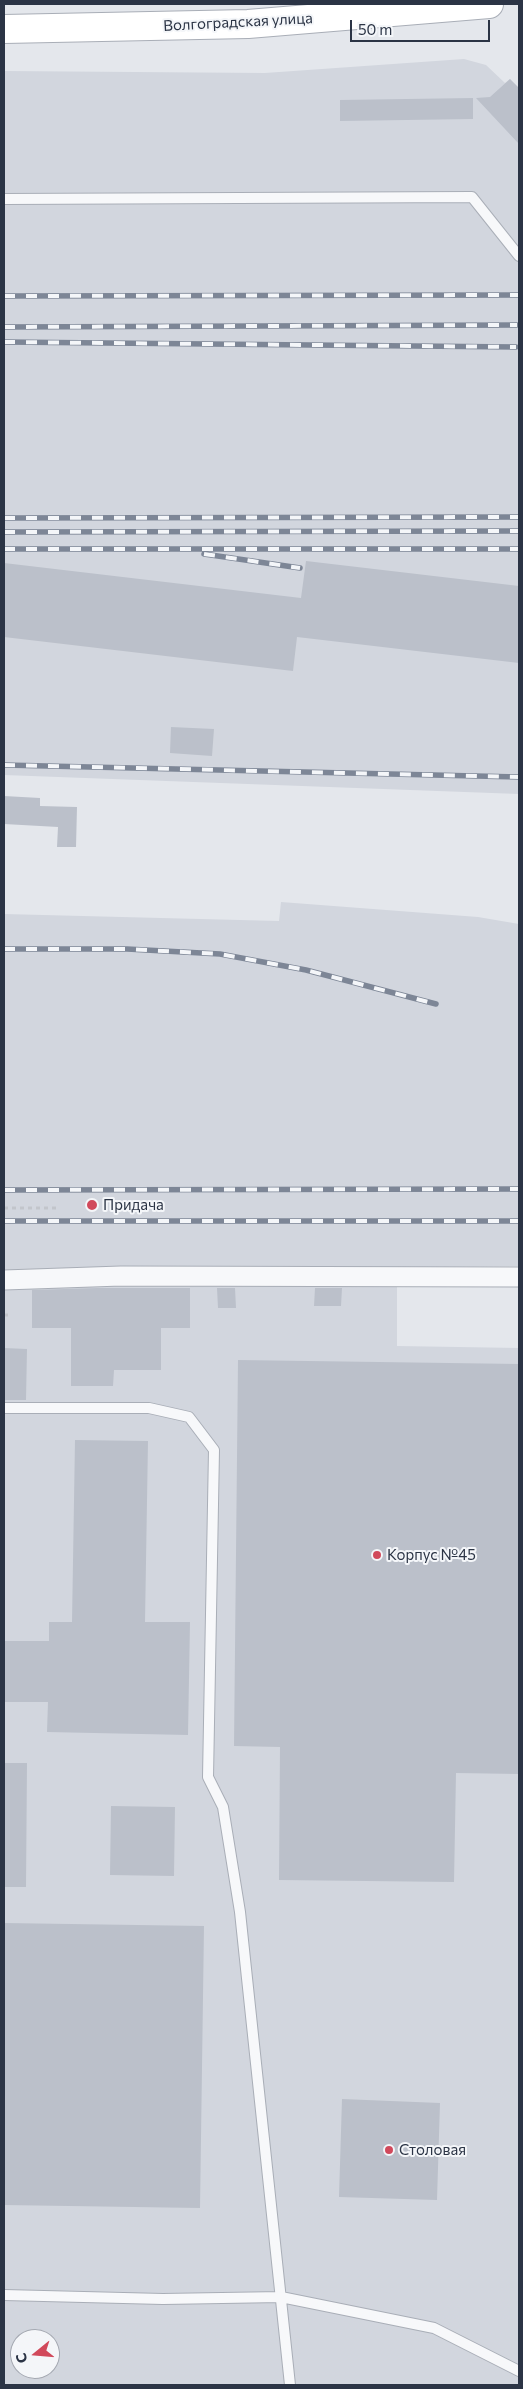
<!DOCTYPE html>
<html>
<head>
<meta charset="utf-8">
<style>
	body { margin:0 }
	#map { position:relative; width:523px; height:2389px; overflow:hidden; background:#e4e7ec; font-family:Commissioner,sans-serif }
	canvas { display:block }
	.frame { position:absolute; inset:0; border:5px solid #2b3445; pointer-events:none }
	.north { position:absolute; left:10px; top:2329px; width:50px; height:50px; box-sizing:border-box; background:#f4f6f9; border:1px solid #a4a8b1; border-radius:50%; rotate:253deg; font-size:14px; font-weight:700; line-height:20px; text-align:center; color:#2b3445 }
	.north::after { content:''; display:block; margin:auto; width:18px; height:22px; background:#d1495b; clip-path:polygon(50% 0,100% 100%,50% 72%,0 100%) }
	.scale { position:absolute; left:350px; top:20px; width:140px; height:22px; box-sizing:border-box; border:2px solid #2b3445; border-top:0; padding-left:6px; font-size:15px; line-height:18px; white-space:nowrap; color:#2b3445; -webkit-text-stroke:4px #f4f6f9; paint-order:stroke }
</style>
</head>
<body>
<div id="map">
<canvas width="523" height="2389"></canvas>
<div class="frame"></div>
<div class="north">С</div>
<div class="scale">50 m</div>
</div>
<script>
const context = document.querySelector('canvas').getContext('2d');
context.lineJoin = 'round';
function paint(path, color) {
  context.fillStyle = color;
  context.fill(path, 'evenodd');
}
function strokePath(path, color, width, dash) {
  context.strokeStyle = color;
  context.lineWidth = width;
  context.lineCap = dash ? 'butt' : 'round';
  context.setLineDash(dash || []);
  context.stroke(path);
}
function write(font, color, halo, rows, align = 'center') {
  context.font = font + ' Commissioner,sans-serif';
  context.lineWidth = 4;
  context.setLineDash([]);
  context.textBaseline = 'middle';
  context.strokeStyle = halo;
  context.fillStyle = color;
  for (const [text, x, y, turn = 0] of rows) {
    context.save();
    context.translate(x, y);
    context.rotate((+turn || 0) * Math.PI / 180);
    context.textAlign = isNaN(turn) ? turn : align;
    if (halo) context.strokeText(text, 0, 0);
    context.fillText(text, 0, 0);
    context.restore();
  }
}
paint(new Path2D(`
	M464,59l22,6 19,18 5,-4 9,9v706l-515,-19v-704l261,2z
	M281,902l197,15 41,7v342l-122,1v79l122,2v1037h-515v-1471l275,7zM20,2339h30v30h-30z`), '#d2d6de');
paint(new Path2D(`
	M510,79l9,9v56l-43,-46 14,-1z
	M473,98v21l-133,2v-21z
	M306,561l213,25v77l-222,-26 -4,34 -289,-34v-74l297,35z
	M171,727l43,2 -2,27 -42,-3z
	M4,796l36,2v8l37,1 -1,40h-19l1,-20 -54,-3z
	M97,1288h93v40h-29v42h-47l-1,16h-42v-58h-39v-38z
	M217,1288h18l1,20h-18z
	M315,1288h27l-1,18h-27z
	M4,1348l23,1 -1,51h-22z
	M238,1360l281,4v410l-63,-1 -2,109 -175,-2 1,-133 -46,-1z
	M75,1440l73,1 -3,181h45l-2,113 -141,-3 1,-30h-44v-61h45v-19h23z
	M4,1763h23l-1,124h-22z
	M111,1806l64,1 -1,69 -64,-1z
	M4,1923l200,3 -4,282 -196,-3z
	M342,2099l98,4 -3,97 -98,-3z`), '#bbc0ca');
const service = new Path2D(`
	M4,199l468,-2 47,59
	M4,1408h145l40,9 25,33 -6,327 15,30 17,105 50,473
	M4,2295l159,4 118,-2 153,31 85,43`);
const minor = new Path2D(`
	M4,1280l117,-4 398,1`);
const secondary = new Path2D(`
	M4,29l244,-5 241,-20`);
strokePath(service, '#a9aeb7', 12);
strokePath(minor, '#a9aeb7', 21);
strokePath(secondary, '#a9aeb7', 30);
strokePath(new Path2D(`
	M4,1208h55
	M4,1315h8`), '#c2c5cb', 3, [4, 4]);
strokePath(service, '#f7f8fa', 10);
strokePath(minor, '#f7f8fa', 19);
strokePath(secondary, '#fff', 28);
const rail = new Path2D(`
	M4,296l515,-1
	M4,327l513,-2
	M4,342l512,5
	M4,518l515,-1
	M4,532l515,-1
	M4,549h515
	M204,554l96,14
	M4,765l515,12
	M4,949h123l93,5 86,16 130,34
	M4,1190l515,-1
	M4,1221h515`);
strokePath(rail, '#7d8696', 5.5);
strokePath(rail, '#f4f6f9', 4, [11]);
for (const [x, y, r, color] of [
	[92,1205,6,"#d1495b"],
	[377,1555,5,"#d1495b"],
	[389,2150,5,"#d1495b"]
]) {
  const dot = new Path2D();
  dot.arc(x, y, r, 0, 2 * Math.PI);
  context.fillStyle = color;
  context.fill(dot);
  strokePath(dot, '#f4f6f9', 2);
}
write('15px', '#2b3445', '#f4f6f9', [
	["Волгоградская улица",238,22,-3]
]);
write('15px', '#2b3445', '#f4f6f9', [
	["Придача",103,1205],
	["Корпус №45",387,1555],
	["Столовая",399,2150]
], 'left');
</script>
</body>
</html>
